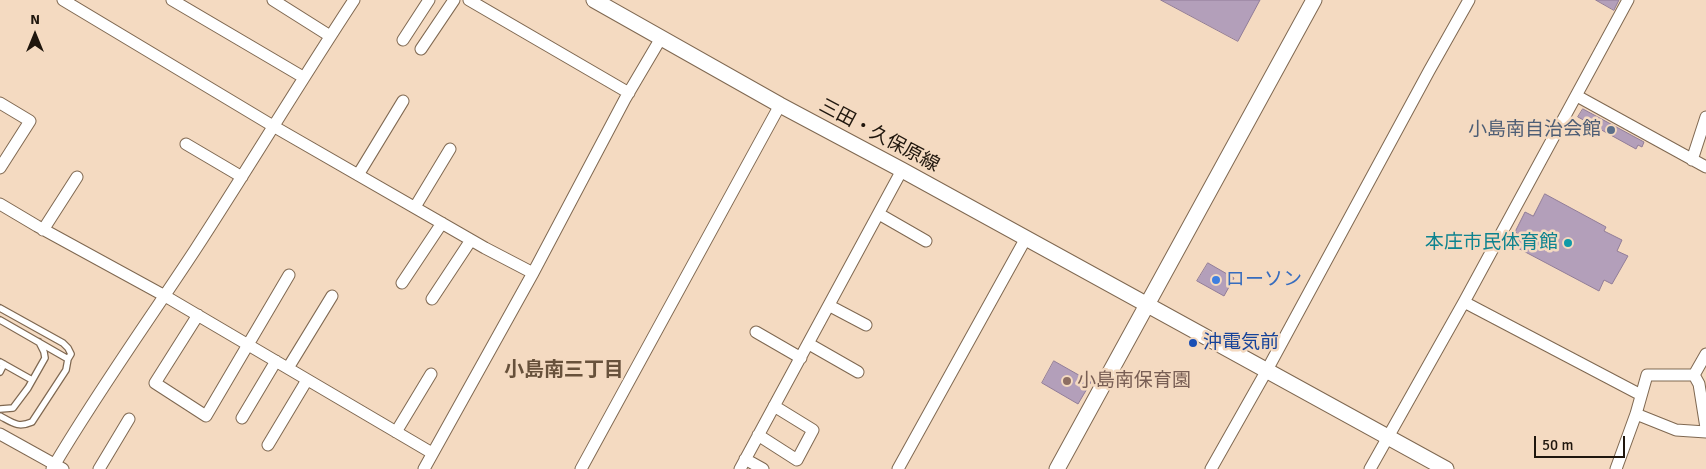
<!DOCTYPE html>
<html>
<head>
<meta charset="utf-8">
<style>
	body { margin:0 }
	#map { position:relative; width:1706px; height:469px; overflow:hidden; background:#f4dac1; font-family:Signika,sans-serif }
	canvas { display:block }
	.north { position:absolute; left:10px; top:10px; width:50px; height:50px; -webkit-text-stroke:4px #f4dac1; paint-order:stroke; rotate:0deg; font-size:14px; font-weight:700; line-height:20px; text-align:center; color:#1f160d }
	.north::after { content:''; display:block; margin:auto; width:18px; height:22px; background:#1f160d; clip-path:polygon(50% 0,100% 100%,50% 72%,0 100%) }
	.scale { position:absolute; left:1534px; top:436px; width:91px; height:22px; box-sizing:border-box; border:2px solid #1f160d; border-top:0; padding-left:6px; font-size:15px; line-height:18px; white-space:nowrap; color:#1f160d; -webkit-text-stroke:4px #f4dac1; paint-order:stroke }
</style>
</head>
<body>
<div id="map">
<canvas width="1706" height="469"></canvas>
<div class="north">N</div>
<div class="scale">50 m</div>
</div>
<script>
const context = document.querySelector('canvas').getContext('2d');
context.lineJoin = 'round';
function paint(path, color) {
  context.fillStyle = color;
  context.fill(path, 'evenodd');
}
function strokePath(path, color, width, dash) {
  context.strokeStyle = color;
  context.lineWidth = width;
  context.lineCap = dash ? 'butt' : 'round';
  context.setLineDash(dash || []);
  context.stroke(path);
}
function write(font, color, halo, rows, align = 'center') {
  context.font = font + ' Signika,"Noto Sans JP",sans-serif';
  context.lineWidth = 5;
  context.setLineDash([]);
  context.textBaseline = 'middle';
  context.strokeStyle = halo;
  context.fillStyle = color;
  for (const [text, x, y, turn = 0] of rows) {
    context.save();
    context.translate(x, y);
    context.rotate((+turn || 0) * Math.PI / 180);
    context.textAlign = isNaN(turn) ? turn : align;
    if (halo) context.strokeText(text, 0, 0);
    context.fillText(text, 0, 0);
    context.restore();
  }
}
const building = new Path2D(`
	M1161,0h99l-22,41z
	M1596,0h23l-5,10z
	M1583,109l61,33 -2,5 -4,-2 -2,4 -58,-32z
	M1545,194l61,33 -2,4 18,9 -5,11 11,5 -16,28 -8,-4 -5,11 -85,-45 6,-11 -5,-3 10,-20 8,4z
	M1208,263l26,15 -10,18 -27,-15z
	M1054,361l37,21 -13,22 -36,-21z`);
paint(building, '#b39fba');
strokePath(building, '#917d98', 1);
const lane = new Path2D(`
	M0,308l63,35 5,5 3,6 -3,5
	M0,320l68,39 -2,11 -34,52c-14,6 -19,1 -32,-6
	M0,362l32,18
	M0,372l4,-8
	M0,409l13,-1 15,-20 17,-30 -1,-6 -5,-10`);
const street = new Path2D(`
	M63,0l210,126 212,122 48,25
	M172,0l131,77
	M273,0l57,36
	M469,0l160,93
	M403,40l26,-40
	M421,49l33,-49
	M1577,96l129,71
	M0,103l30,18 -30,47
	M186,144l56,33
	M1692,160l14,-43
	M358,175l45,-74
	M0,204l37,22 128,70 267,157
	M415,207l35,-58
	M879,214l47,27
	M43,230l34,-53
	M402,283l40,-60
	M432,299l39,-59
	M1464,302l177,93
	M830,306l36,19
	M198,315l-43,68 51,33 83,-141
	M756,332l45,26
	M809,344l49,28
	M288,368l44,-72
	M1694,375l5,9 7,44
	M1636,414l40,16 30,2
	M242,418l34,-57
	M396,432l35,-58
	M0,434l63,35
	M758,435l39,25 16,-30 -39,-24
	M268,445l39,-65
	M745,459l18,10
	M52,469c44,-75 95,-146 143,-219 54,-83 105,-168 159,-250
	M99,469l30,-50
	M424,469l109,-196 92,-174 36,-61
	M581,469l199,-364
	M740,469l162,-299
	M898,469l128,-231
	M1211,469l56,-99 162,-299 40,-71
	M1370,469l94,-167 164,-302
	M1616,469l20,-55 11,-39h47l12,-21`);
const secondary = new Path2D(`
	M594,0l186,105 122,65 544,299
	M1057,469l257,-469`);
strokePath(lane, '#7f6851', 8);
strokePath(street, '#7f6851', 13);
strokePath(secondary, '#7f6851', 17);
strokePath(lane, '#fff', 5.5);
strokePath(street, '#fff', 11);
strokePath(secondary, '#fff', 15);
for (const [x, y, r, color] of [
	[1611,130,5,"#5c6f8a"],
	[1568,243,5,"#0f9aa8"],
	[1216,280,5,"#3f7fe0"],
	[1193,343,5,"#1a4fb4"],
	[1067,381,5,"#8d6e63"]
]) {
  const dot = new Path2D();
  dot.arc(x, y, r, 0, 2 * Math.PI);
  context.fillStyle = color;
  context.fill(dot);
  strokePath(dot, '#f4dac1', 2);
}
write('19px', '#4e5e75', '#f4dac1', [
	["小島南自治会館",1601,130]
], 'right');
write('19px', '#1f160d', '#f4dac1', [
	["三田・久保原線",879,136,28]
]);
write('19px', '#0d838f', '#f4dac1', [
	["本庄市民体育館",1558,243]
], 'right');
write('19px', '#366cbe', '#f4dac1', [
	["ローソン",1226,280]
], 'left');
write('19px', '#164399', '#f4dac1', [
	["沖電気前",1203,343]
], 'left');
write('19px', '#785e54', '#f4dac1', [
	["小島南保育園",1077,381]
], 'left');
write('bold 20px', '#67513b', '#f4dac1', [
	["小島南三丁目",564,371]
]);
</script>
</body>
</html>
